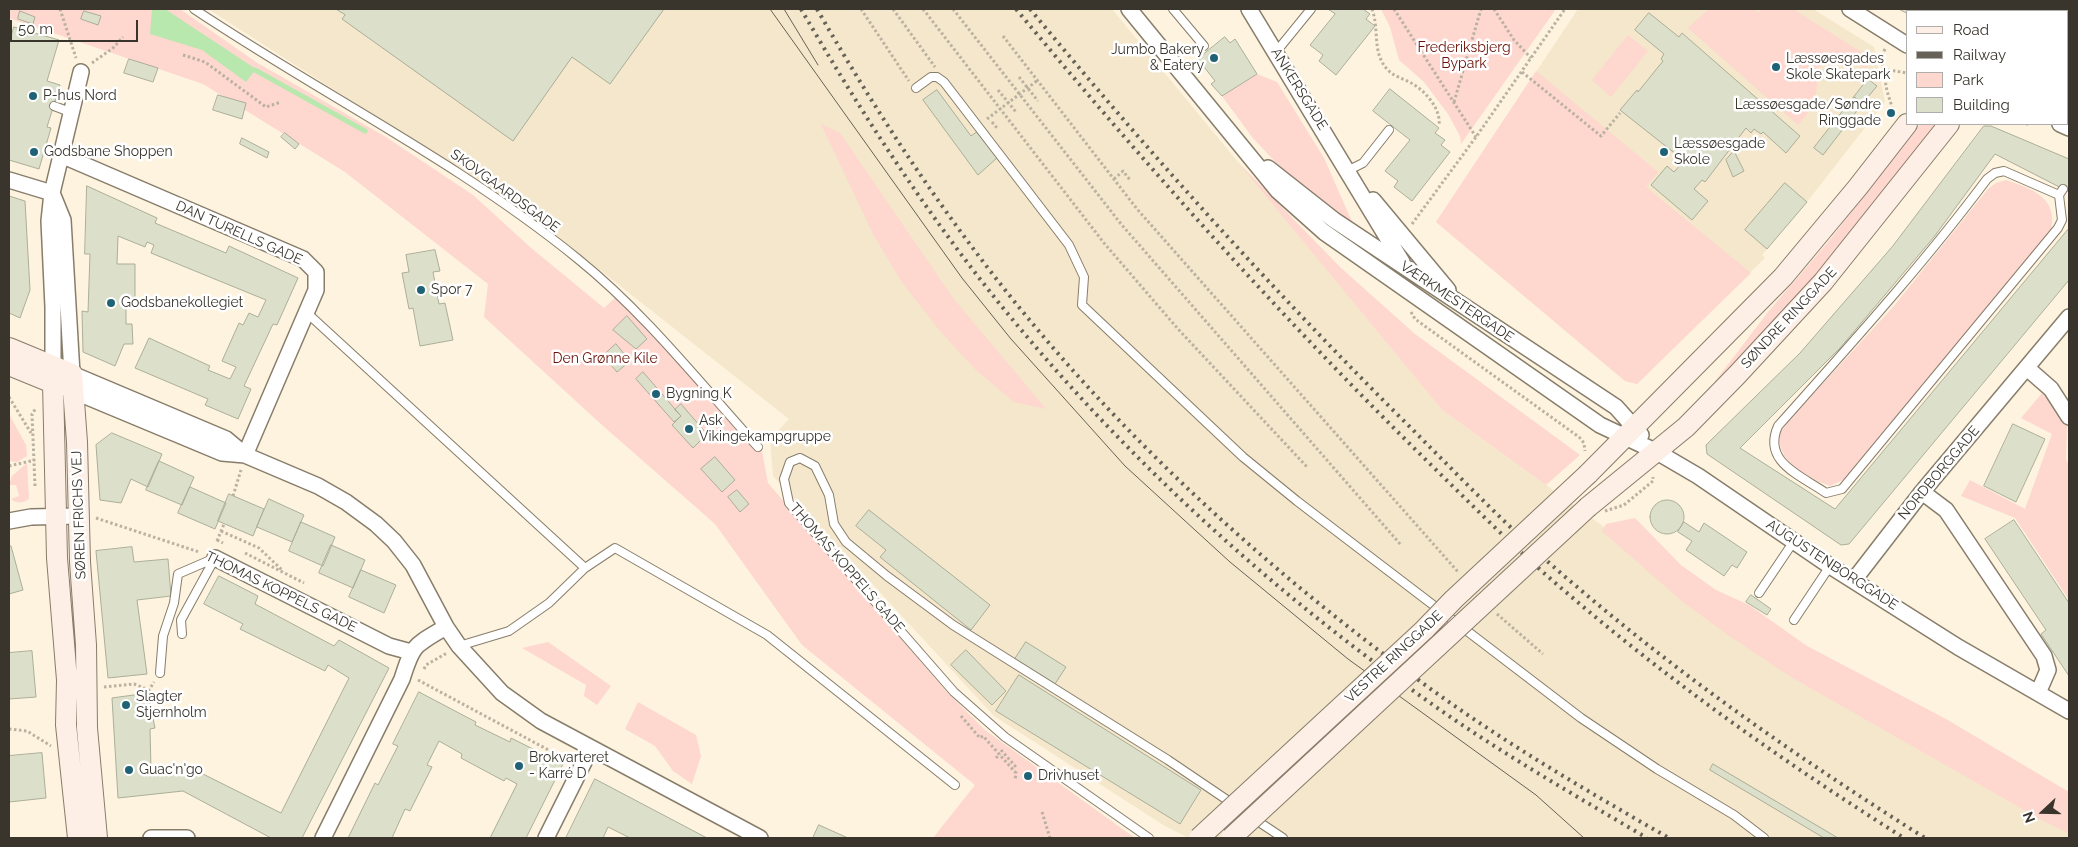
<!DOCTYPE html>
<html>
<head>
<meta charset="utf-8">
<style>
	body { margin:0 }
	#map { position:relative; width:2078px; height:847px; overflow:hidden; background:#fef3de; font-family:Raleway,sans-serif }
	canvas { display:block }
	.frame { position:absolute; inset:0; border:10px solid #39352d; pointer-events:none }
	.legend { position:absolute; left:1906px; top:10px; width:162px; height:115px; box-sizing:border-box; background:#fff; border:1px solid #b0aeab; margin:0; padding:6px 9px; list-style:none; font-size:15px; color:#39352d }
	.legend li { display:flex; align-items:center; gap:10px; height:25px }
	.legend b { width:25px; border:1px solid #b0aeab }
	.north { position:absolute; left:2018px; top:787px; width:50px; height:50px; -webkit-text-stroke:4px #fff; paint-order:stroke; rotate:249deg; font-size:14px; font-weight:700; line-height:20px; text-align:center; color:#39352d }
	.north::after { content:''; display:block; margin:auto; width:18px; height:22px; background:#39352d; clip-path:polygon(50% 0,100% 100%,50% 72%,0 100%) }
	.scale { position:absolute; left:10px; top:20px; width:128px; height:22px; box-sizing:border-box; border:2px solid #39352d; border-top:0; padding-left:6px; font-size:15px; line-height:18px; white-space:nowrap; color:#39352d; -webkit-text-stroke:4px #fff; paint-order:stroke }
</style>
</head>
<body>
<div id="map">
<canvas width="2078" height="847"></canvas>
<div class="frame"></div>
<ul class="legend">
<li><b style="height:6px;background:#fdefe5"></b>Road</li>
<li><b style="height:6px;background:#676257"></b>Railway</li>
<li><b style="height:14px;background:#fed7cf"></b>Park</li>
<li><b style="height:14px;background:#dcdfc9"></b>Building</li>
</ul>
<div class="north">N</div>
<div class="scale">50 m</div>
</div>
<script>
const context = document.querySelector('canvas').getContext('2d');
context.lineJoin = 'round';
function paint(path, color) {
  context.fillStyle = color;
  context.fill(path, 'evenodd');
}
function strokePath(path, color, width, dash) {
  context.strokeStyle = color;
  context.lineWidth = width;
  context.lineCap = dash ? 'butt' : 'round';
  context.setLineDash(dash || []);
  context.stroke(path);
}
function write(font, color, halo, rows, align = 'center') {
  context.font = font + ' Raleway,sans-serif';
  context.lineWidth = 5;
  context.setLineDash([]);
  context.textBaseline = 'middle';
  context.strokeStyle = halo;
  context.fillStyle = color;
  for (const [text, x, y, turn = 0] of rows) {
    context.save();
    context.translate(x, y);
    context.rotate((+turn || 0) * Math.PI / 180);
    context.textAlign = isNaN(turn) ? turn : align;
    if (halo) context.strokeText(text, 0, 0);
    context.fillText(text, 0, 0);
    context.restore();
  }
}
paint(new Path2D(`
	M208,9h904l330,401 172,124 455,291v13h-880l-24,-12 -171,-110 -221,-240 -3,-37 19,-20 -255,-201z
	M1578,9h235l61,38 11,55 -78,100 -45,53 3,3 -128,126 -12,-3 -189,-159z`), '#f4e7cb');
paint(new Path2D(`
	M9,9h171l76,53 130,75 87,58 57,52 74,61 12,-11 145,149 7,37 177,207 40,40 150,108h-202l42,-53 -173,-140 -87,-121 -113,-99 -118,-108 4,-33 -143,-112 -142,-88 -194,-66z
	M1381,9h175l-95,135 -1,-8 -12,-22 -24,-32 -25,-22 -9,-33z
	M1709,9h43l7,4 2,-4h32l79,50 -6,10 -11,-7 -36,4 -4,38 -17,21 -110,-97z
	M1628,35l20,16 -37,46 -19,-17z
	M1536,71l122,101 -12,15 105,86 -114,111 -12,-3 -189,-159z
	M1257,74l20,8 47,76 29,66 -74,-58 -27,-29 -30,-41z
	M821,124l19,9 113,165 93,111 -32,-7 -38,-32 -36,-39 -39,-50 -28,-47z
	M1920,124h19l-90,115 -123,134 -13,11 55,-72 60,-70z
	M1236,160l104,107 75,67 165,121 -34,30 -104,-75z
	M2006,180c27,9 52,18 45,50l-208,250 -13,6c-24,-9 -60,-28 -48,-58l111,-121 95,-118 8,-6z
	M2043,392l24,33 -1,34 3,7v134l-54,-82 -54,-22 9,-16 55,29 27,-75 -31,-16z
	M9,414l17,31 1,11 -10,6 -7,-1 -1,-4z
	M27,463l2,36c-6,4 -12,5 -18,0l8,-3 -3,-11h-7l3,-9z
	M1635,518l46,47 35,25 33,15 58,41 139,73 123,73v41l-22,-10 -256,-146 -63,-42 -45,-33 -81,-71 4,-7z
	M548,642l63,44 -14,19 -13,-9 2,-11 -64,-37z
	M638,702l58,33 5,21 -9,28 -19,-13 -18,-25 -30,-17z`), '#fed7cf');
paint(new Path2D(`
	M152,9h13l91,60 -10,13 -44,-32 -52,-16z`), '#b9e8ae');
strokePath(new Path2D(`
	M255,70l110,61`), '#b9e8ae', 5);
const building = new Path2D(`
	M336,9h328l-54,75 -38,-27 -59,84 -171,-122 3,-4z
	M1328,9h35l7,5 -4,5 9,7 -39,49 -17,-14 4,-6 -13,-10 25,-31z
	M1899,9h54l-1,2h-45v2z
	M2061,9h8v40l-2,3v-41h-8z
	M20,11l15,6 -2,7 -15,-5z
	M84,11l17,5 -3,9 -17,-6z
	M1649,13l30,24 3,-4 118,103 -14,17 -23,-21 -2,2 -7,-5 -3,4 -5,-5 -41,54 -3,-2 -8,9 14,12 -16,19 -41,-35 16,-19 7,6 8,-9 -2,-2 2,-2 -62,-49 17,-20 1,2 25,-31 -2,-2 3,-5 -29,-24z
	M14,27l45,13 -12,41 13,4 -13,42 4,1 -12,41 -30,-9v-115z
	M1225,37l5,6 5,-4 22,35 -35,22 -11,-12 4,-3 -17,-22z
	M129,59l29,9 -5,14 -29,-9z
	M2067,62l2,2v32l-2,-1z
	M1868,79l9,7 -14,17 -9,-6z
	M1390,89l49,39 -4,5 10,7 -4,5 9,7 -38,49 -18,-14 4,-6 -13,-10 25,-31 -37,-29z
	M937,90l34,46 7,-5 20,26 -20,18 -55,-75z
	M218,95l28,8 -4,16 -29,-9z
	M1854,97l9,6 -40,52 -9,-7z
	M1984,126h7l78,33v33l-74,-38 -61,83 -94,111 -100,100 95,61 234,-281v52l-220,264 -8,1 -134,-91 -1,-9 94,-92 92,-106z
	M285,133l14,11 -4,5 -14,-12z
	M242,138l27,14 -2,6 -27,-14z
	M1734,151l10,20 -11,6 -7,-17z
	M1785,183l22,19 -40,47 -22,-19z
	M87,186l70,32 -2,5 71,30 3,-7 69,32 -21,47 -4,-1 -29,62 7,3 -13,30 -33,-14 3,-6 -73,-31 14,-30 61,28 -2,4 22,9 6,-12 -14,-6 17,-38 4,2 6,-12 9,4 8,-17 -115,-47 3,-8 -7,-3 -2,5 -27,-11 -1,28h18v41h-9v19h6l1,20h-9l-9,22 -32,-14 -1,-41 6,1 2,-58h-5z
	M9,196l16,5 5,89 -10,28 -11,-5z
	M435,250l5,21 -7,1 6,32 6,-1 8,37 -33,6 -7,-38 -4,1 -7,-36 7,-1 -3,-17z
	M627,316l20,23 -11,10 -23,-19z
	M616,344l14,17 -13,11 -14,-16z
	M643,372l38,44 -7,6 -38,-43z
	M681,404l26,30 -14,14 -21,-23 9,-9 -6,-6z
	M2013,424l32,15 -29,63 -32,-16z
	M112,433l50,21 -14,33 -17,-8 -10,24 -21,-3 -4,-55z
	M715,457l20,23 -13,12 -21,-23z
	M159,461l35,16 -12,28 -36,-15z
	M190,487l36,16 -11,26 -37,-16z
	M737,490l12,14 -9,8 -12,-15z
	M229,494l35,15 -11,27 -35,-15z
	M269,499l35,16 -12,27 -35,-15z
	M1650 517a17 17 0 1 1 34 0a17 17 0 1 1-34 0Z
	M869,510l121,95 -19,25 -91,-73 6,-7 -30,-24z
	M2014,520l55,83v73l-28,-42 5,-4 -61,-91z
	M301,522l34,15 -12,29 -34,-15z
	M1684,522l15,10 5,-9 43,29 -10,16 -5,-3 -8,11 -38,-26 6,-9 -14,-9z
	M331,545l34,15 -12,28 -34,-15z
	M9,546h2l12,44 -14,4z
	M132,547l2,15 34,-3 3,37 -34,4 10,74 -39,4 -12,-127z
	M361,570l35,15 -12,28 -35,-16z
	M219,576l39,20 -3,8 79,42 5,-6 50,28 -87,170h-31l-88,-47 -65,7 -6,-100 36,-5 7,35 -5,1 1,40 36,-3 94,47 68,-135 -21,-13 -3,6 -85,-42 3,-5 -39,-20z
	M1751,595l20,14 -4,6 -21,-13z
	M1026,642l40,25 -11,17 -40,-25z
	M966,650l40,41 -14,14 -41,-40z
	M32,651l4,46 -27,2v-46z
	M1019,675l182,115 -21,34 -184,-113z
	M419,692l57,30 -1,3 35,17 1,-4 52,26 -37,74h-36l27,-54 -11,-6 -2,3 -43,-23 1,-4 -23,-13 -12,24 5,2 -22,44 -5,-2 -13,29h-44l27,-55 3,2 20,-39 -5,-2z
	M42,753l4,45 -37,4v-46z
	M1713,764l125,74h-14l-114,-68z
	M595,779l112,59h-77l-22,-11 -5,11h-37z
	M819,825l29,13h-35z`);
paint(building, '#dcdfc9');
strokePath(building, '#abae98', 1);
const lane = new Path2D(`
	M194,9c127,85 265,153 384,250 67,54 122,124 180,188
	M1173,9l31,37
	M1276,52l35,-43
	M916,88l15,-11h6l7,5 125,163 15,32 -2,28 161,152 54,44 284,217 76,51 77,46 30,23
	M54,106l16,6
	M1349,170l14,-7 26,-33
	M2059,195l3,25 -4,8 -216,261 -16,4c-26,-18 -64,-31 -48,-67 72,-81 144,-160 209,-247l8,-6 9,-2 55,24 4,-6
	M306,312l279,256
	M1759,593l35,-52
	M1794,620l36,-54
	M182,634l-1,-14 34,-62
	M459,646l50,-15 40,-28 36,-35 30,-20 152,87 188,150
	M160,673l3,-37 11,-33 4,-29 37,-16
	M1253,818l30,20
	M1149,838l-144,-101 -51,-45 -165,-189 -5,-24 6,-17 10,-4 15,8 14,29 5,29 12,18 41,34 66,49 215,135 65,44`);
const street = new Path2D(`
	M1129,9l149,182 46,41 276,193 57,27 41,24 132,90 128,81 111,64
	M1249,9l153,253
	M1850,9l57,36
	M2060,124l9,4
	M61,155l242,104 13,13v18l-71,165
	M1268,168l66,52 282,187 25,28
	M9,180l43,13
	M52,193l11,27 9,154 154,65 19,16 73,31 28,16 30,22 18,17 19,24 33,62 13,19 43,47 39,28 219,117
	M1373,200l75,90
	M2027,368l24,21 18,28
	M53,374v-67l-4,-86 3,-28 29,-121
	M66,388l156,65 23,2
	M1922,492l24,18 98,146 4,14 -10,23
	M9,521l22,-4 48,-1
	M215,558l174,88 22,6
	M1854,580l68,-88 147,-175
	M151,838h36
	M323,838l79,-159c11,-35 12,-33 44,-52
	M546,838l45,-90`);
const secondary = new Path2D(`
	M1987,11l1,-2
	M2023,11l2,-2
	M9,348l63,26 5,68 3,120 6,83 1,83 10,110
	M9,365l44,18 4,175 10,122 -1,45 12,113
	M1588,474l195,-197 75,-90 49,-63
	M1588,507l98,-80 51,-52 86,-93 126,-158`);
strokePath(lane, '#877d6a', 10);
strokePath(street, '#877d6a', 18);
strokePath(secondary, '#877d6a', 22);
strokePath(new Path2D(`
	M60,9l16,49
	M861,9l48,72
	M893,9l42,58
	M923,9l181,234 74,86 130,139
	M953,9l168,215 280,321
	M1372,9c8,22 -1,45 17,62 6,6 16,8 24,13 13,8 28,25 26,41
	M1394,9l82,128
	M1494,9l20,31 17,18
	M1003,36l134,173 322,364
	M1885,49l-4,8 6,34 5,16
	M183,55l22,7 61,45 15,-5
	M92,63l21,-15 10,-11
	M1883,69l24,4
	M1522,72l79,64 19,-23
	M1019,77l19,24
	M998,90l18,22
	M1454,102l27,-93
	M987,119l51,-39
	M992,122l5,6
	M2026,124h2
	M1114,179l9,-8 7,9
	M1412,224l64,-87 89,-128
	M1411,312l4,7 164,118 5,6 1,8
	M9,397l22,36
	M9,466l26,-6
	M35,486l-3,-72 4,-6
	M233,496l8,-26
	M1624,505l29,-24v-4
	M96,518l103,34
	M221,531l38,17 24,23
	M217,540l6,3
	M217,541l7,-17
	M245,553l59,30
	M1497,614l46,40
	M424,669l2,-4 21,-12
	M418,680l151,81
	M104,687l30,-3 15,6 5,-8
	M961,716l19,22 3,-2 33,37 -1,7
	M9,729l18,2 24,15
	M1001,750l15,17
	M996,758l4,-4
	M1042,812l8,26`), '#bab1a1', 3, [2.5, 2.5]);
strokePath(lane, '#fff', 8);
strokePath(street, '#fff', 15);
strokePath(secondary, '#fdefe5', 20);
strokePath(new Path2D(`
	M770,9l192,269 49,61 114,127 105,96 118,97 188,136 48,43
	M784,9l34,56`), '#676257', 1);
strokePath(new Path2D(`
	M801,9c65,112 138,224 222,323 116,138 252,261 399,365 72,52 149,96 225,141
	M817,9c63,110 134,217 215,314 115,138 251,259 396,364 77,56 159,104 241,151
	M1016,9c128,154 261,304 404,445 48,47 96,96 147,139 106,91 220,171 337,245
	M1030,9c119,144 244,283 377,415 55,55 109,112 169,162 110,94 227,175 349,252`), '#676257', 4, [2.5, 5]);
const secondaryBridge = new Path2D(`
	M1199,838l225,-208 30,-31 134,-125
	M1231,838l357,-331`);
strokePath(secondaryBridge, '#877d6a', 22, []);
strokePath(new Path2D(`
	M1605,511l19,-6`), '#bab1a1', 3, [2.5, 2.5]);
strokePath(secondaryBridge, '#fdefe5', 20);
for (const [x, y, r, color] of [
	[1214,58,5,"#1f6275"],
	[1776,67,5,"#1f6275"],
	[33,96,5,"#1f6275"],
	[1891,113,5,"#1f6275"],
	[34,152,5,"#1f6275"],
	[1664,152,5,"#1f6275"],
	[421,290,5,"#1f6275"],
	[111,303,5,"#1f6275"],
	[656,394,5,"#1f6275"],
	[689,429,5,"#1f6275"],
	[126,705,5,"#1f6275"],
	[519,766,5,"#1f6275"],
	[129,770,5,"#1f6275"],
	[1028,776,5,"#1f6275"]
]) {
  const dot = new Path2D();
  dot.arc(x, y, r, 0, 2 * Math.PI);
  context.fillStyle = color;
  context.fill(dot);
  strokePath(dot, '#fff', 2);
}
write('14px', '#691209', '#fff', [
	["Frederiksbjerg",1464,48],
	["Bypark",1464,64],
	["Den Grønne Kile",605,359]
]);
write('14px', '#39352d', '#fff', [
	["Jumbo Bakery",1204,50,"right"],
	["& Eatery",1204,66,"right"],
	["Læssøesgades",1786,59],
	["Skole Skatepark",1786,75],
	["P-hus Nord",43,96],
	["Læssøesgade/Søndre",1881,105,"right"],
	["Ringgade",1881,121,"right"],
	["Læssøesgade",1674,144],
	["Skole",1674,160],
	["Godsbane Shoppen",44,152],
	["Spor 7",431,290],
	["Godsbanekollegiet",121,303],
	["Bygning K",666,394],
	["Ask",699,421],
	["Vikingekampgruppe",699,437],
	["Slagter",136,697],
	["Stjernholm",136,713],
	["Brokvarteret",529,758],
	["- Karré D",529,774],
	["Guac'n'go",139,770],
	["Drivhuset",1038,776]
], 'left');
write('14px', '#39352d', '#fff', [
	["ANKERSGADE",1299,89,58],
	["SKOVGAARDSGADE",505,191,36],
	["DAN TURELLS GADE",239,233,24],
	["VÆRKMESTERGADE",1457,302,34],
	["SØNDRE RINGGADE",1789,318,-47],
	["NORDBORGGADE",1939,473,-50],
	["SØREN FRICHS VEJ",79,515,-92],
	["AUGUSTENBORGGADE",1832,565,33],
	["THOMAS KOPPELS GADE",847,568,49],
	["THOMAS KOPPELS GADE",281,592,26],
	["VESTRE RINGGADE",1394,657,-43]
]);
</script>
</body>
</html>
